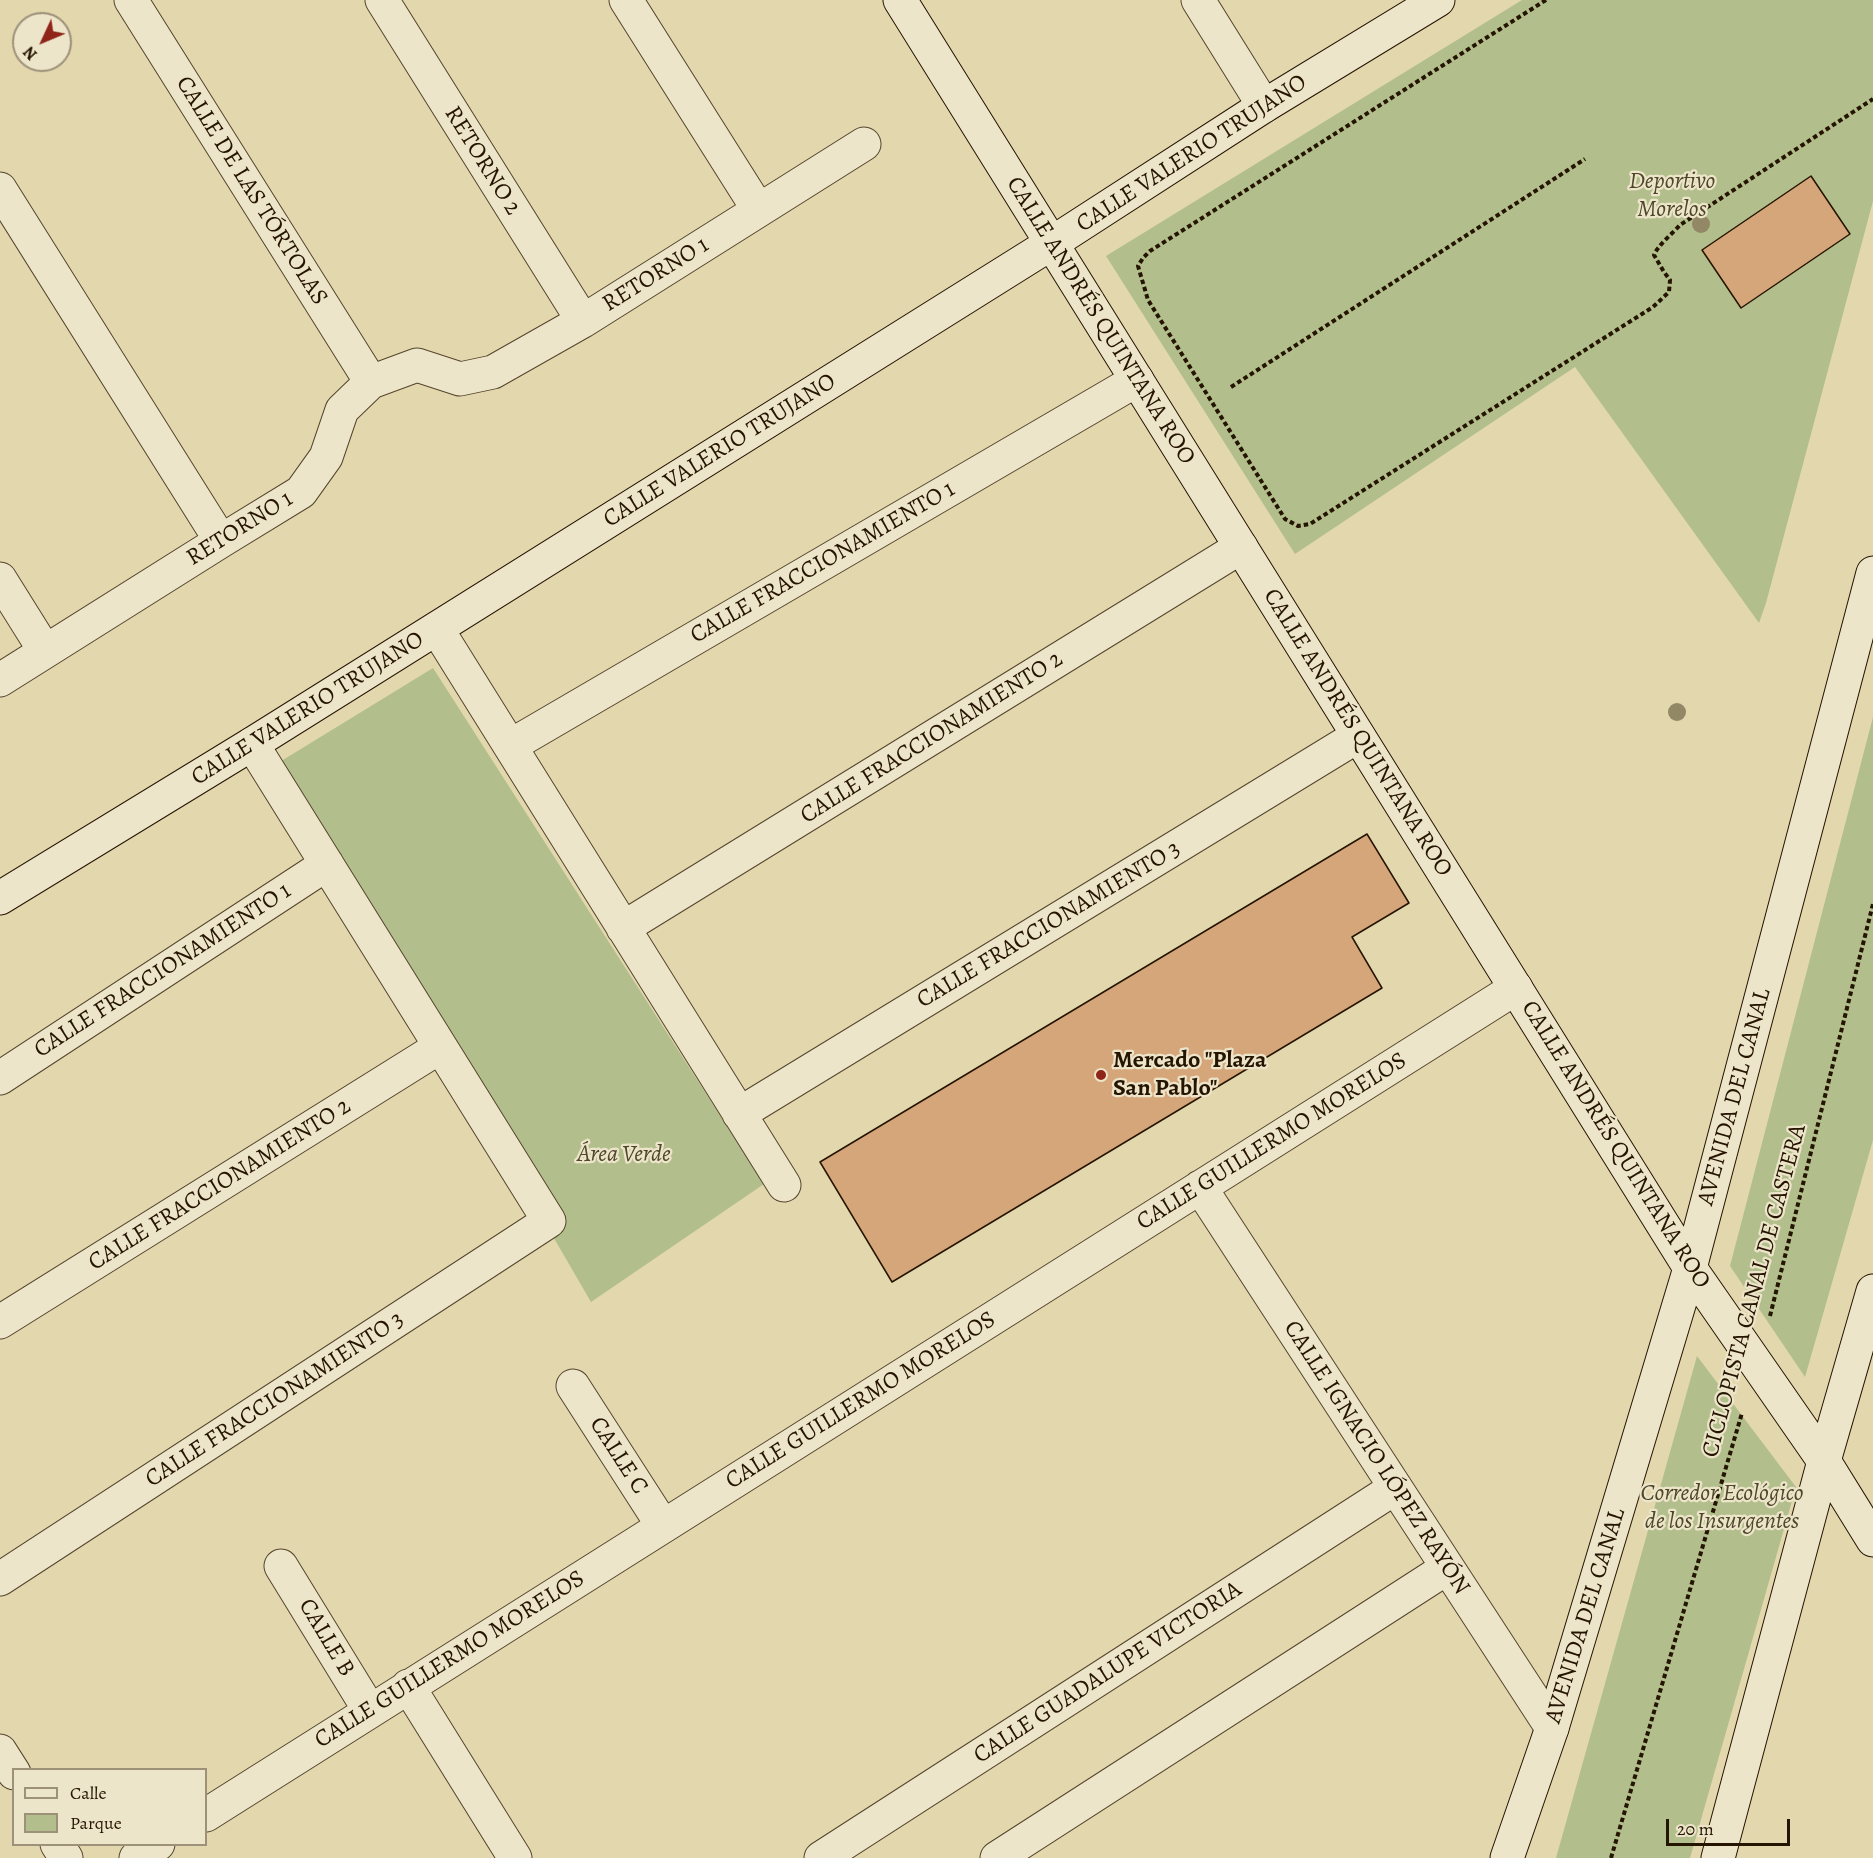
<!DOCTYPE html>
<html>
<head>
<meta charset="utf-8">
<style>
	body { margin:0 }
	#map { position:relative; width:1873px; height:1858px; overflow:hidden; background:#e3d7ae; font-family:Alegreya,serif }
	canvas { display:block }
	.legend { position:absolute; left:12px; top:1768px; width:195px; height:78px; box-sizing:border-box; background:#ede5ca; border:2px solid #9d9179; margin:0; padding:8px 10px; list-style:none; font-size:18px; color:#251400 }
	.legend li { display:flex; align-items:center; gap:12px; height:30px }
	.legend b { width:30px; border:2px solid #9d9179 }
	.north { position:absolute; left:12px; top:12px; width:60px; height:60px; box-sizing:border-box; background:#ede5ca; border:2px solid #9d9179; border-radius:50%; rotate:226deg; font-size:16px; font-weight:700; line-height:24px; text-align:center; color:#251400 }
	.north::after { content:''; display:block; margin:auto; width:21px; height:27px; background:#8f2418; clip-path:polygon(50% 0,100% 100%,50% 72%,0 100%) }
	.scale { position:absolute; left:1666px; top:1819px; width:124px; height:27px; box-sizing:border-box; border:3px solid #251400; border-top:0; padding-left:8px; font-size:18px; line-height:21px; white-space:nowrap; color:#251400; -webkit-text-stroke:4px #ede5ca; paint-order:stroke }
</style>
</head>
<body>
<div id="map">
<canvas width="1873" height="1858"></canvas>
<ul class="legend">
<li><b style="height:8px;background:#ede5ca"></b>Calle</li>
<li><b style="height:16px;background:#b2bf8c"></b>Parque</li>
</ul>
<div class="north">N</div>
<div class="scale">20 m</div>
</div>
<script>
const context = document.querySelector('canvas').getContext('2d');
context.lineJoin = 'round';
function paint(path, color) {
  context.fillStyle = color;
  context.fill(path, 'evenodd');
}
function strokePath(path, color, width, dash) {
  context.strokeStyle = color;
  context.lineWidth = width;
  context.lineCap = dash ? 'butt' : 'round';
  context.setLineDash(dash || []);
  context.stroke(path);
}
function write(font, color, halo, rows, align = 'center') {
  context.font = font + ' Alegreya,serif';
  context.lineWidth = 4.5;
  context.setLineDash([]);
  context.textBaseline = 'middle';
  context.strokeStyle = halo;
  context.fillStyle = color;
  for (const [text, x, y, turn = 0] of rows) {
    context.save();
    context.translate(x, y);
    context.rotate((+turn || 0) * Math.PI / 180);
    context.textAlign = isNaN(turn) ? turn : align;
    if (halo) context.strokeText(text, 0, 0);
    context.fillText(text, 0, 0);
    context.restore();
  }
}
paint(new Path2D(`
	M1522,0h351v201l-107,402 -7,20 -184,-256 -280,187 -189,-298z
	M433,668l331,516 -173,118 -313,-539z
	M1873,717v423l-68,237 -75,-111z
	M1697,1356l99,131 -106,371h-134z`), '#b2bf8c');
const building = new Path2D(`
	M1811,176l39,58 -109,74 -39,-58z
	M1367,834l42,69 -57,34 30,51 -490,294 -72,-120z`);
paint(building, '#d6a67b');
strokePath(building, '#251400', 1.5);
const street = new Path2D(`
	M131,0l240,382
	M382,0l201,321
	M626,0l132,209
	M1198,0l66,106
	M0,189l221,352
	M0,579l45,72
	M437,629l347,556
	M0,680l221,-139 80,-49 25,-35 16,-47 29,-28 46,-17 43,14 33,-7 90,-51 281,-177
	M510,746l627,-366
	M623,928l618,-381
	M0,1078l327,-214
	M739,1114l619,-378
	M1200,1187l352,541
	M0,1322l440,-275
	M573,1386l90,140
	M281,1566l89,145
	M0,1579l549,-358 -297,-477
	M408,1686l107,172
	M0,1751l14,22
	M206,1815l1310,-827
	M57,1844l9,14
	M136,1858l22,-14
	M821,1858l574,-370
	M997,1858l450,-290`);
const secondary = new Path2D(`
	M900,0l790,1268 134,193 49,79
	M0,898l252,-154 800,-501 212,-137 174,-106
	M1507,1858l45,-130 138,-460 183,-695
	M1718,1858l106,-397 49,-170`);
strokePath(street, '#54452c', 35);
strokePath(secondary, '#251400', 35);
strokePath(new Path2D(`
	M1546,0l-396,251 -7,7 -5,8 10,34 137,219 13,7 12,-2 343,-217 16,-15 1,-12 -6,-8 -10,-17c4,-10 18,-21 26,-30l193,-126
	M1231,387l354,-228
	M1770,1316l103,-412
	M1611,1858l131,-445`), '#251400', 4, [4.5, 3]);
strokePath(street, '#ede5ca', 33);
strokePath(secondary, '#ede5ca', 33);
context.fillStyle = '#928865';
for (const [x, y] of [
	[1701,224],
	[1677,712]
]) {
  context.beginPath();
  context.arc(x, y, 9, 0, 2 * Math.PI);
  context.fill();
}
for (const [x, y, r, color] of [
	[1101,1075,6,"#8f2418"]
]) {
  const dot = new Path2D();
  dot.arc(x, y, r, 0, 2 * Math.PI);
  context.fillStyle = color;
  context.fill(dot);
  strokePath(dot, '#ede5ca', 2);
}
write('24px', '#251400', '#ede5ca', [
	["CALLE VALERIO TRUJANO",1192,154,-33],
	["RETORNO 2",482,161,58],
	["CALLE DE LAS TÓRTOLAS",251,191,58],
	["RETORNO 1",656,275,-32],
	["CALLE ANDRÉS QUINTANA ROO",1100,321,58],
	["CALLE VALERIO TRUJANO",720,451,-32],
	["RETORNO 1",240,529,-32],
	["CALLE FRACCIONAMIENTO 1",823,563,-30],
	["CALLE VALERIO TRUJANO",308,709,-32],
	["CALLE ANDRÉS QUINTANA ROO",1357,733,58],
	["CALLE FRACCIONAMIENTO 2",932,738,-32],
	["CALLE FRACCIONAMIENTO 3",1049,925,-31],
	["CALLE FRACCIONAMIENTO 1",163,971,-33],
	["AVENIDA DEL CANAL",1735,1097,-75],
	["CALLE GUILLERMO MORELOS",1272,1142,-32],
	["CALLE ANDRÉS QUINTANA ROO",1615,1145,58],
	["CALLE FRACCIONAMIENTO 2",220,1185,-32],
	["CICLOPISTA CANAL DE CASTERA",1755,1291,-75],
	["CALLE FRACCIONAMIENTO 3",275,1400,-33],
	["CALLE GUILLERMO MORELOS",861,1401,-32],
	["CALLE C",618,1456,57],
	["CALLE IGNACIO LÓPEZ RAYÓN",1376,1458,57],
	["AVENIDA DEL CANAL",1586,1616,-73],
	["CALLE B",326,1638,59],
	["CALLE GUILLERMO MORELOS",450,1660,-32],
	["CALLE GUADALUPE VICTORIA",1108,1673,-33]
]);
write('italic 24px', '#4f472a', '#ede5ca', [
	["Deportivo",1672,182],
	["Morelos",1672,210],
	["Área Verde",624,1155],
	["Corredor Ecológico",1722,1494],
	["de los Insurgentes",1722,1522]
]);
write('bold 24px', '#251400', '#ede5ca', [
	["Mercado \"Plaza",1113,1061],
	["San Pablo\"",1113,1089]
], 'left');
</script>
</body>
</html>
